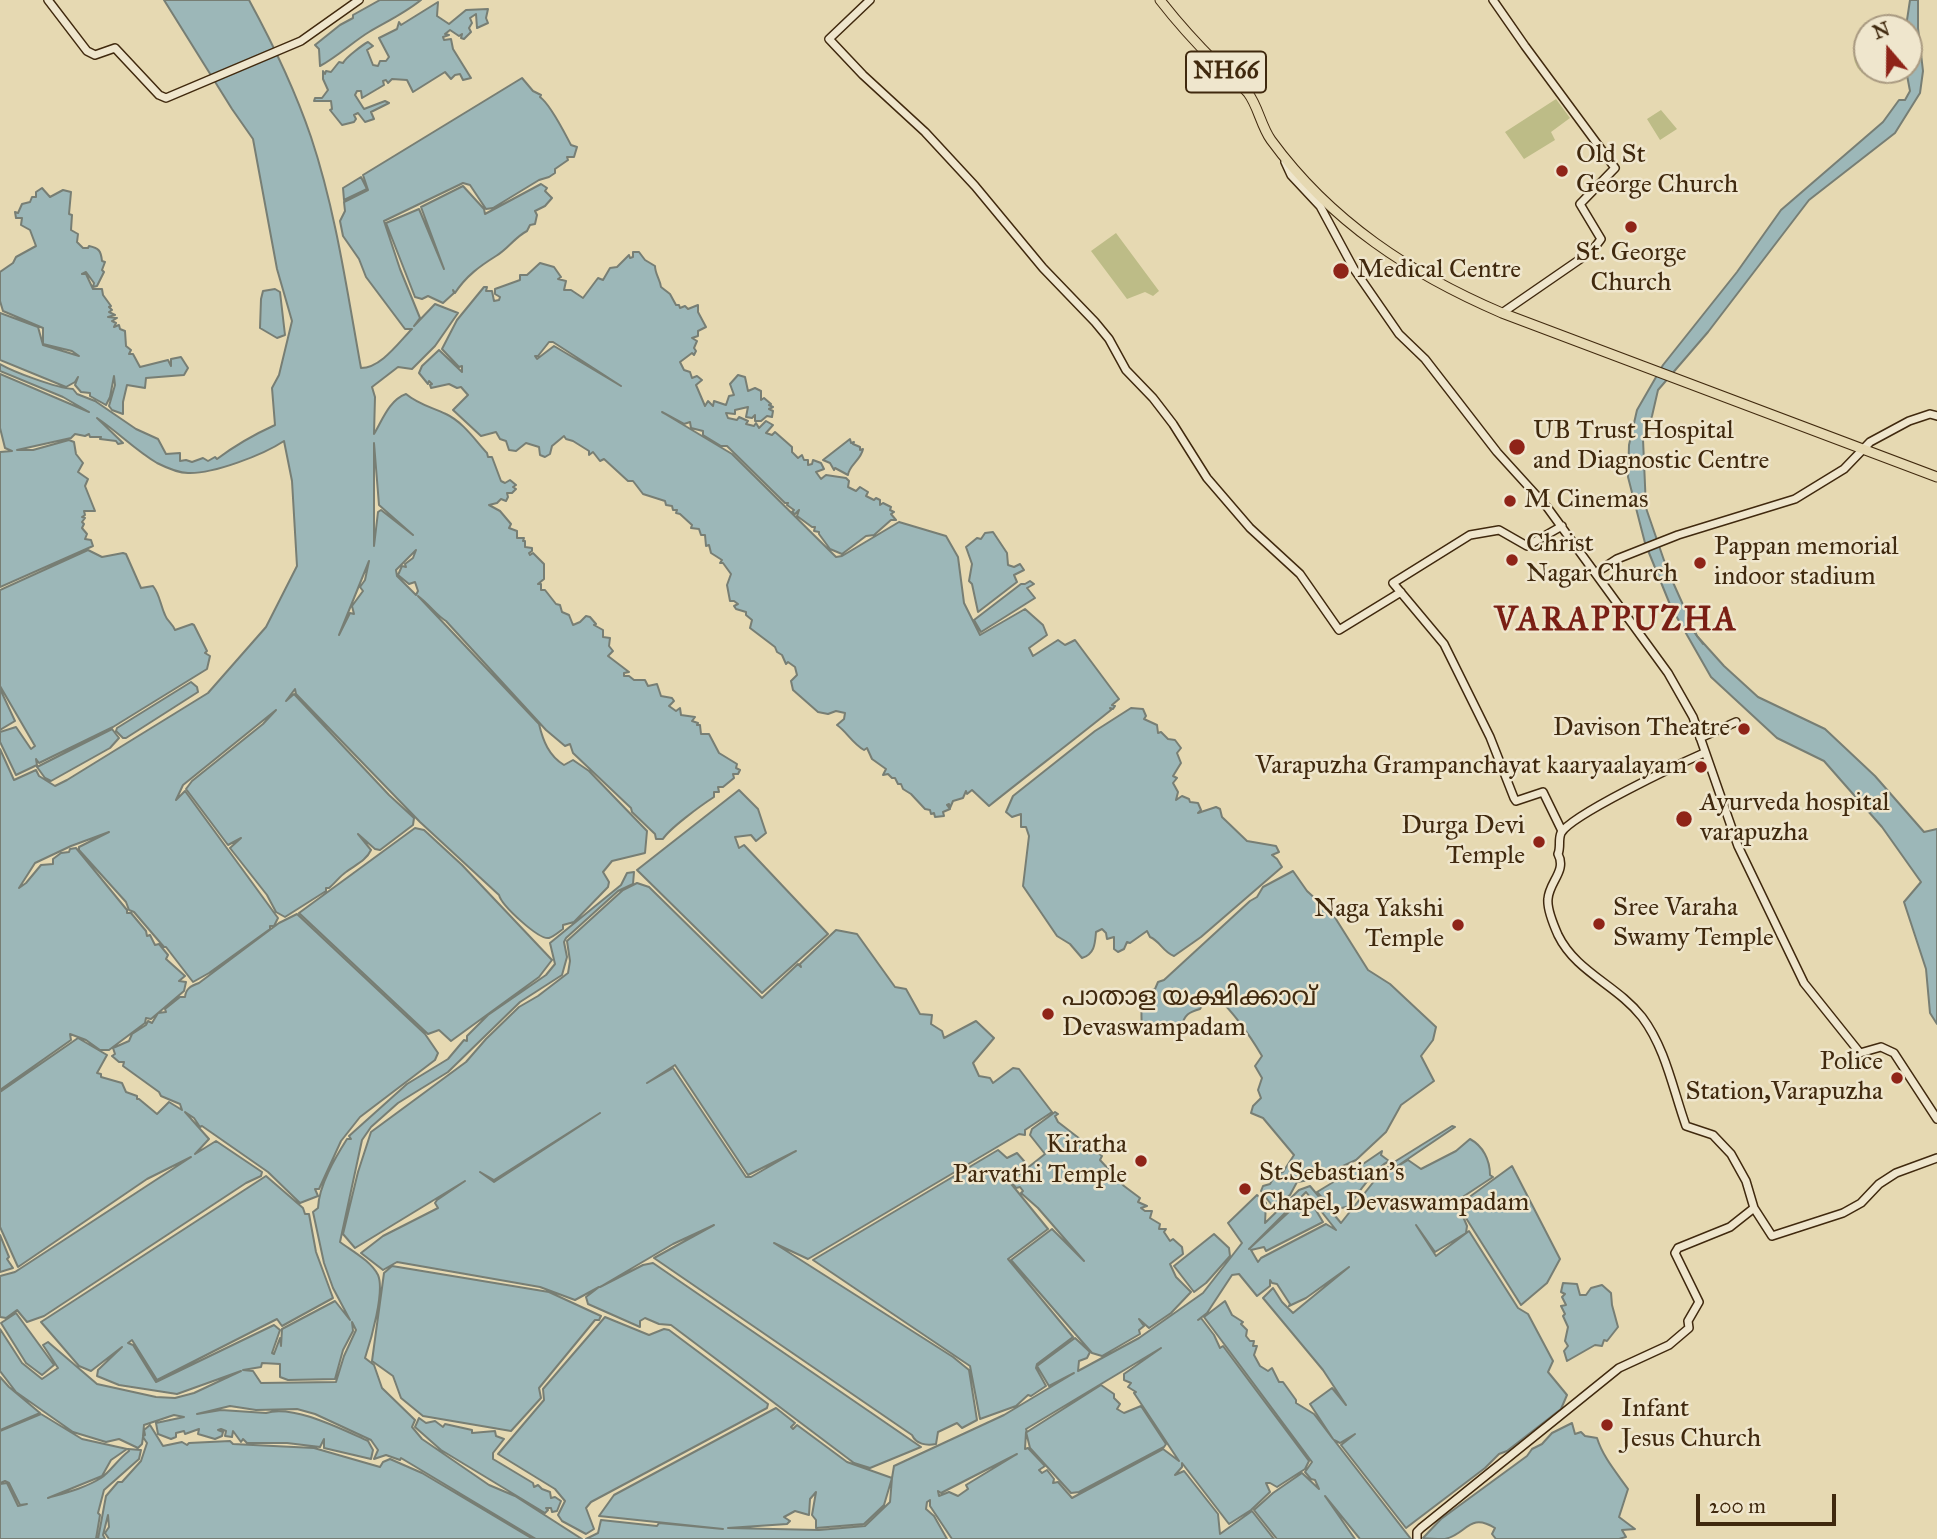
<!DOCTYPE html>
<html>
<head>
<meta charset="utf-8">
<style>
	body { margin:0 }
	#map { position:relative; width:1937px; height:1539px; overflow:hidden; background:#e6d9b2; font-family:"IM FELL Great Primer",serif }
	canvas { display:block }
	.north { position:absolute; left:1853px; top:14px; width:70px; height:70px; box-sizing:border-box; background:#efe6cd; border:2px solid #a99a81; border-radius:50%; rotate:340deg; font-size:19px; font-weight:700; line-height:28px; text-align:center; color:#40290e }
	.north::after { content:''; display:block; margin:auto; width:24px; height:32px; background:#8f2418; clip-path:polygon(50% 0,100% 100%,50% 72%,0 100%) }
	.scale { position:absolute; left:1696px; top:1494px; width:140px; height:32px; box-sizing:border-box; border:4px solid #40290e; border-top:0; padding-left:9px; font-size:21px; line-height:24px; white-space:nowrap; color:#40290e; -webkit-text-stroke:5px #efe6cd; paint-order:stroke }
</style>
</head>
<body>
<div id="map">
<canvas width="1937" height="1539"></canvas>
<div class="north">N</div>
<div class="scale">200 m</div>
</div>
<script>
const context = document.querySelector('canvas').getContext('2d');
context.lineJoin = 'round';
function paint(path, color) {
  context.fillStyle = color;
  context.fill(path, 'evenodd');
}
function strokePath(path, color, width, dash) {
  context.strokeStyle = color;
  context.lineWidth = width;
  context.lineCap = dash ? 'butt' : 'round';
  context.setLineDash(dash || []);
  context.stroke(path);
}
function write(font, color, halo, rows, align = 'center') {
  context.font = font + ' "IM FELL Great Primer","Noto Sans Malayalam",serif';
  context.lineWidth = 5;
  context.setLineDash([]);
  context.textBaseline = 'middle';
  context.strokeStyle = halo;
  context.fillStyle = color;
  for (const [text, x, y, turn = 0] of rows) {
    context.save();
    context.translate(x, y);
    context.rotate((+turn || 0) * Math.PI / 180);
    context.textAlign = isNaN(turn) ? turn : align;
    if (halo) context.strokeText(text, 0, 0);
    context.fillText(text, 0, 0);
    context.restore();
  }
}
paint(new Path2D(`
	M1867,33v37h29c-29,26 -61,-16 -29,-37z
	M1556,99l14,19 -19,14 4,8 -31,19 -19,-27z
	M1661,110l16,19 -17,11 -13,-21z
	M1116,233l43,58 -6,5 -8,-4 -18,7 -36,-48z`), '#bdbc87');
const water = new Path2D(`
	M164,0h85c24,44 46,90 62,137 25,75 36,154 50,231 20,0 38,-26 51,-39h-7l-39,-52 -7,-18 -16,-23 -3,-15 5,-10 -1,-9 24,-12 -5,-15 159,-97 11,13 8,4 -1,2c11,8 24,35 31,48l6,2 -3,10h-7l1,3 -13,9v4l-6,4 -10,3 -46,28 -7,1 -16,-24 -7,-2 -79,38 16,48 20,49 -6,8 21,-22 23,9 -23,33 -23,23 -14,-2 -26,20 3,10 -1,37c8,-13 15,-34 32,-40 13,11 26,13 40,20 17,8 29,26 41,39l1,4h4l9,24 4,2 5,-3 6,5 -3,2 3,2 -4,4h-5l1,4 -2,4 -5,-2 -4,4 -8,2 11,6 11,13 -2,4 8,3v7h7l-1,3h2v6l7,1v3l-3,2 1,2 3,-2 11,11v15l-6,5h3v6h4l11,14 4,1 2,7 7,3 4,10 7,-3 6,-6 4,1 6,7 -2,1 9,5v7l7,1 -1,8 4,5 -5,5 21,16 -5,1v3h5l5,4h11l3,6 9,-2 4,12 11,2 2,3 -5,5 7,5 4,-3 1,7 14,2 -3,4 6,2 -1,2h3l1,9h8l10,19 18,11 -1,4 4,2 -2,4h-5l1,4 -11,9h-5l1,5h-5v5c-14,9 -45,32 -51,42h-7l-1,-5 -23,-22 -1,-4 -58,-55 -3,-9 -5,2 -19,-16 -100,-109c-10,-6 -17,-17 -28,-25l121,128c4,17 10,32 25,41l9,-5 16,11 58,60 -2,22 -33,8 -9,11 6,10 -1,5 -34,35 -11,3v4c-4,3 -10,8 -14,9 -10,2 -47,-32 -50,-43l-79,-73 -124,-128 -1,-5 -9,12 8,-7 95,101 25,23 -1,7 -33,25 -5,-1 -17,-15 13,16c-5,11 -16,15 -25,22 -6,4 -11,11 -17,16h-3v3l-41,26 -9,-5 -9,-17 -37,-47 11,-10 -13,7 -42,-56 6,-8 71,-57 13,-14 -93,75 -7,15 9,-9 93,127 -4,8h-4v3l-61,44 -16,9 -27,-35h-2l-30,-35 -5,-2 -3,-8 -47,-52v-3l30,-15 -38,14 -36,17 -16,25 7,-5 15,-18 12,-1v-5l8,-6 8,-1 1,-3 6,-1 51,62v3h4l15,18 1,5 3,-1 5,10 4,-1 9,11 -2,4 19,17 -6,5 7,1 -2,9 -33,28 -5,-1 -1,5 -36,27h-9l-14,-10 -16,-6 1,6 -71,50v-341l14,31 22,-10 3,6 16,10 12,-6 141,-87 58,-66 31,-61 -5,-85 -8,-40c-21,14 -71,33 -96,32 -9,0 -23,-6 -31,-10 -22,-13 -39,-31 -60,-45l26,25 -5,1 -2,-3 -16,-2 1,-2h-11l-1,-3 -4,2 -10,-2 -4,4 -54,12h16l36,-10 5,2 2,12 7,9 -5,9 10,7 -3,7 10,25h-11l1,4 -3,2 3,1 -3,4 2,2 -2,4 5,6 -2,5 6,1 2,6 -93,41v-135l12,-1 -7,-3 -5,-20v-54l89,38 -26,-15 -63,-26v-7c14,8 56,24 73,25l4,5 18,7 41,28 22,10 8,15 14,-1v8l6,-1 6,2 11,-4 5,3 7,-4 2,2c20,-15 36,-24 58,-34l-3,-37 7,-13 13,-54 -15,-52 -24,-130 -21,-30zM374,443l5,62 34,30 -32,-25 -3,2 -4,34zM416,550l-3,8 -8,6 1,3 -4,-1 -4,9 11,9 6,-2 3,9 -2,4 -19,-19 -1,-6zM369,561l-4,19 -5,7 3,4 -11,15 2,8 -4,-1 -11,22z
	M380,0h41c-16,13 -35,22 -52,32 -15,9 -32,25 -49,34l-1,-17 -4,-4 25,-20 13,-7v-3z
	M1910,0h8v28l5,43 -3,22 -25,40 -86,67 -101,132 -50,58 -6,26 -9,23 3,69 21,61 30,67 27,30 34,31 67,32 50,47 49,56 13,-3v195l-7,-11 -4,-44 -22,-67 17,-20 -39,-55 -58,-66 -47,-23 -66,-61 -40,-70 -26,-64 -17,-66 1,-32 8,-35 26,-45 74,-93 44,-62 102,-88 16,-22h6l5,-9 -4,-21h3l3,-17 -5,-33z
	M438,2l-1,14 12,8 17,-14 22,-1 -2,9 2,5 -11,5 -1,-14 -6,4 2,5 -3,5 2,4 -7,7 -3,-1 1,-4 -3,2 -9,-6 -5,4 4,1 -6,2 1,3 7,-1 2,10 18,29 -8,2 -3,-6 -5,1 -4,4 -6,-7 -32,20 -6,-12 -15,-1 -4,4 -2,-3 -3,1 1,4 -22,13 -1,-7h-4l-2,4 9,14 21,-8 4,2 -18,9 3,7 -9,3 -7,-9 -4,2 2,4 -2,3 -12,3 -12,-15 2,-1 -1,-8h-17l1,-3h7l6,-8 -5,-11v-8l2,3 1,-3 5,1 8,-10 4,1c3,-6 21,-19 25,-21l5,4 -6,4 6,15 5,1 2,-5h6l3,-4 -10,-19 18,-9 2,-7 2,3z
	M361,177l6,12 -23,11 -1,-12z
	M541,184l6,4 -2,3 7,7 -7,8 -10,5 2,4 -2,9 -5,1 -3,6c-12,6 -19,18 -31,25 -16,10 -30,20 -41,37l-2,-3 1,3 -11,10 -15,-7 -6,3 -7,-2 -29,-74 33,-14 25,60 -23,-62 42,-21 21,23 1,5z
	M42,188l8,9 13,-7 8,2 -2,22 3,1 -1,15 7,4 -1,8 6,6h5l1,-2c10,2 12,5 13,15l3,1 -3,8 2,2 -7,14 -4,1 1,-4 -8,-11 -4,2h4l7,15h9l1,6 8,11 -2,1 3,3 -3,2 6,3 -7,2 9,1 -5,3 4,2 -2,4 5,-2 1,4 5,2 1,15 5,4 -2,4h4l7,13 28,-7 3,6v-7l10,-2 7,11 -4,7 -38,3 -1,10 -18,-3 -4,17v12l-11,-4 -3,-4 6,-21 -1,-9 -4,21 -4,8 -16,-9v-3l-9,-1 -6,-7 3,-8 -3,5 -9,5 -66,-27v-47l38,14 5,18 36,11 -7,-5 -29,-7v-16l-40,-17 -3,-10v-29l13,-9 3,-6 20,-11 -6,-16 -9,-5 1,-7h-6l-1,-6 3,1 4,-9 8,-2 2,-5h4v-5z
	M633,252h6l6,8 10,6c0,8 5,13 6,21l9,7 6,11h3l1,3 5,-2 3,3 10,-4v7l8,15 -8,4v5l-6,2 5,3 -3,7 2,3 -2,4 -2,-2 -12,9 4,8 6,2 2,6 5,-2 5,4 -6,5 9,21 3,-5 5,5 1,-5 12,4 3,-9 5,-1 -4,-11 8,-9 7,2 3,14 7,-3 6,3v9l3,-2 7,6 -2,1 4,2 -4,2 4,2 -1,6 -5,-1 -6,5h-6v-6l-3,3 -6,-1 2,-10 -13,3v4l-9,-1 2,5 9,2 2,-3 9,4 -2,3 8,2 2,-3 3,5 7,-7 7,4 -7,8 6,2 3,-3 17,15v5l6,6 4,-3 2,5h4v5l4,-1 1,-4 8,3 3,6 -8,3 5,7 5,-4 20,3 3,3 -1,6 8,4 4,-4 8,5 -2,4 8,4 2,-2 4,2v5l3,-2 8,4 -1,3 4,2 -3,2 5,6h-5l-17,15 -8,1 -24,18 -12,-5 -11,-15v-2l-5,-1 1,-4h-3l-15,-11 2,-6 -4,4 -3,-2 2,-2 -7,-5 1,-2h-3l-58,-57h-6l-18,-11v-4l-12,-3 -1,-6 -6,2 -22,-12 70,42 104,103 6,-1 57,-34 47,14 12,21 6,46 16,32 45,-26 18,16 4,10 -18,13 4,8 25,-16 7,5 10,-5 44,59 -7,6 3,1 -2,3 -3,-1 1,2c-41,33 -82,64 -122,96l-17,-16 -5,4 -1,-3 -3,7 -10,3 -3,7 -1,-4 -2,1 3,4 -7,3 1,4 -9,1 -1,-4 -3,1 -1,-4 -5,-1 -14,-15 -8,-5 -2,-5h-3l-3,-6h-3l-4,-4 -5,1 3,-6 -14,-10 -5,-11 -3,2c-12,-7 -17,-18 -27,-25l7,-6 1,-6 -9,-2 -8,3 -10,-2 -25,-22 -2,-9 6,-6 -2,-8 -7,-5 -2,2 -4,-9 -5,-3 -2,-5 -25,-19 2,-8 -6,-5v-3l-10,-3 -2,-3 4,-2 -4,-3h-4l-3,-16 4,-11 -8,-11h-3l2,-3 -11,-7 -2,-8 -3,1 -1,-11h-4l-2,-6 -8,-1 1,-3 -12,-11 -4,-1 1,-3h-4l-1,-4 -6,-1 -1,-4 -22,-7 -10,-13h-5l-24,-22 -4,2 -7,-9 -4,3v-4l-16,-10 -7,-2 -2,-3 -12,10 -2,8 -5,3 -5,-2 -1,-8 -13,-4 -10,8 -7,-1 -3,-9 -6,-2 -4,-7 -15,4 -28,-26 15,-15 -7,-8 -4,1 -8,-4 -18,4 -1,-3 2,-1 -3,-3 -1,3 -9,-11 3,-7 17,-16 23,22v-6l-3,1 -17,-18 15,-29 27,-33h3l-1,4h6l2,10 5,-1 1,-3 -5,-3v-5l25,-9v-5h7l13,-12 14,4 7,10 -3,2 8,2 -2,9h7l12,8 15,-20 5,2 7,-12 7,-1 12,-12 1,3 3,-1zM549,342h4l68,44 -67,-40 -17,13 -2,-3h3z
	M275,289l5,3 5,43 -8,3 -17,-10 1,-29 2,-8z
	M850,439l1,4 3,-1 -1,2 7,3v3l3,-1c-2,11 -14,16 -15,26l-13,-7 -1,2 -4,-7 -7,-3z
	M993,532l14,21 1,12 6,2 6,-3 4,6 -10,5 3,7 -39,30 -6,-28 -3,-3 3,-17 -6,-17 11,-9 4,1 4,-6z
	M88,550l14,7 21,-4 3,1 15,34 12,-2c7,9 7,18 12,29 2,6 7,8 10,15l17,-6 2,1 13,26 -2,2 5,3 -3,13 -94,58 -74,36 -3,-4 1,6 -21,10 -16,-33v-10l16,-5 15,22 4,-3 -35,-60v-96z
	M1030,581l4,3 -7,4 8,10 -54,34 -7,-12 47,-36h4z
	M191,682l6,5 1,5 -72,46h-3l-7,-7 1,-3z
	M0,689l15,32 -15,9z
	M1131,708l12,1 3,7 -2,3 13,6 1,8 3,-1 7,7 7,1 6,8 -4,5 4,10 -8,13 4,2 -4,5 5,9 -2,8 6,-4 7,3 1,3 8,1 3,7 -3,3 18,-6 4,2 2,8 25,24 29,5 3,6 -7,3 5,4 5,8 -81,70 -27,19c-11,-4 -14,-15 -24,-19l-3,-6 -17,12 -3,-1 -3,7 -6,3 -4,-3v-12l-7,2 -1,-6 -4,-4 -6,3c-1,11 -1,22 -14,26l-12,-14 -13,-8 -34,-50 6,-50 -3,-9h-5v-13l-9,3 -6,-5 7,-16 82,-65z
	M112,729l7,9 -9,10 -59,33 -6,-3 -8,-11z
	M739,790l19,19 8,24 -10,8 -5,-6 -16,2 4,11 5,-3 84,89 -66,59 -125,-123z
	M415,828l9,2 38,35 90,95 -13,17 -88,64 -12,-11 -11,4 -129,-121z
	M1293,871l14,20 27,25 34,54 22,14 46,43 -3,13 -12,16 13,25 -33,24 -15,27 -30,28 -26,12 -17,3 -3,5 -13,2 -7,13 -15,10 -4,-1 -10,-13 2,-5 7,-2 6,-10 7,-2 11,-17 -31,-37 -12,-5 2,-7 8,-8 -3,-8 4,-12 -7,-12 7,-10c-13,-22 -28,-43 -46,-60l-9,2 -7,11c-11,3 -16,6 -18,17l-11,-3c-11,11 -16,13 -29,5 -1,-15 -2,-24 7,-38l6,-1 3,-7 6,-2 86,-79 7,-4 6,-10z
	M634,872l-1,12 -15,7 -52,47 -2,4 3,15 -5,18 -42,27 -72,70 -50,31 -27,24 -9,13 -22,102c12,9 31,19 38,33 7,16 -7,65 -13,83l9,7 8,23 33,32 -3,7 10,12 67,46 26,11 67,43h-46l-135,-81 -1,2 -14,-5 -12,4 4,-9 -7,-10 -56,-26 -18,-5 -41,1 -26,-4 -33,8 24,-4 45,3c27,-9 77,17 102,28l5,9 -2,9 -47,-11v-9l-4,8 -33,-4h-40l-4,-4 -2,3 -8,-11 -1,6 -7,-1 1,-5 -5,-2 -3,1 5,2 -1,4 -7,3 -17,-5 1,-5 -14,5 -1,-3 -8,2v4l-5,2 -13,-5 -2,-11 28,-6 -10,-2 -30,10 -1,11 2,-1 -1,-5 6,-5 13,21 19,-4 5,3 2,-2 41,-2 3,3 81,4 66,19 3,-5 7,-3 32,14 111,66h-424l-4,-6 4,-6 -1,-12 -5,20 2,4h-7l8,-43 12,-14h4l19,-21 6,-18 -4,-6 -1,7 -4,4 -19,-9 -13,3 -33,-10 -57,-40 -16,-21v-42l22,34 20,16 16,-11 -15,-23 5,-3 49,42 59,13 19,1 19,-5 47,-22 -64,23 -58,-9 -22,-9 1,-6 24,-23 -31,24 -12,-5 -38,-44 225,-146 37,32 2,6h4l7,38 17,46 -51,28 -5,-7 -120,61 -25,-40 -4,3 5,2 23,37 118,-57 6,5 -8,23 2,1 6,-16 1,8 1,-17 53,-28 15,19 -17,-32 -9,-25 -11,-51 5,-4c1,-23 17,-50 29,-69h4l-2,-3 58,-52 41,-25 16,-19 3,1v-5l21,-21 58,-40 9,-11 -5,-21 71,-58 6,-12zM352,1322l4,8 -12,26 -8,26 -75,1 -8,-12 -10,-1 18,-3 1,-4 18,1v13l8,3 47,-1 8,-29 10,-19z
	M637,883l12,4 113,111 36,-34 3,3 -1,-3 36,-34 21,4 38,53 11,2 14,25 12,1 -1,9 11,7 2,7 32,-17 18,17 -21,25 6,13 11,2 3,5 20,-15 6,1 33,43 -27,18v5l-6,-1 -211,125 -34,-16 179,114 16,13 8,50 -15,8 -5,-5 -19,9 -2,12c-10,2 -20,0 -24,-9l-258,-177 60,-33 -41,19 -73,43 43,-22 10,-2 268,184 -51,21 -16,-5 -183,-138 -12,-1 -14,-6 -5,3v6l-52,-23 -2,-7 13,-10 -24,13 -35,-13 -143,-25 -14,8 -22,-17 22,-17 55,-28 -3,-5 2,-3 28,-19 -110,67 -12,-14 15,-62 13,-40 95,-70 20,-23 33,-32 19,-11 30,-23 2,-12 -3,-20 56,-51zM675,1065l73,110 48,-24 -45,26h-5l-73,-109 -26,15zM600,1113l-106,69 -14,-10 14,8z
	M297,914l128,120 13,19 -3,7 -75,57 -19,24 -22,48h-4l3,7 -18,7 -32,-31 -66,-46 -2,1 -6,-9 -9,-6 24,27 -14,15 21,-13 46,31 -1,4 -15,7 -202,133 -17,6 -10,-12 -11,8 -6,-1v-41l15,-4 176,-115 -44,22 -129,88 -18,-40v-135l78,-54 29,17 -10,18 4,1v3l21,6 4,9 11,4v3h2l18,15 12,-12 13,8 -2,-6 -19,-8 -2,-4 -36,-26 1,-4h-5l-7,-6 3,-2 -2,-6 16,-7 3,-7 14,-9 2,-4 4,2 6,-10 8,-1 -1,-3 15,-12h5c1,-9 6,-11 14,-14l80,-60z
	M1055,1112l3,2 -3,2 3,6 44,34 -2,4 24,26 16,12 -2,4 9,4 -6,2 4,3h7l-2,7 10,6 -1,5h7l-2,3 6,9 3,-2 9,8 1,7 -13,10 6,13 15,15 -20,21 -22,15 -10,-9 5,7 -5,4 1,4 -38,22 -10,-3 -81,-93 41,-31 32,32 -46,-53 -17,-15 2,-2 -3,-4 -4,1 -5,-7 34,-27 -15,-19 2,-6z
	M1452,1126l3,1 -62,42 15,-9 13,9 35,-18 14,-12c13,7 20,21 20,36l3,2 -38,25 2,4 55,-40 48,93 -13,24 -26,22 -62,-98 8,19 -1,7 -31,19 -19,-27 20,31 33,-25 49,77 10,6 25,47 -5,11 19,23 -6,14 -54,42 -8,3 -14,14 -79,60 -65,-83 14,-11 -15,9 -6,-3 77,99h-51l-35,-43 30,43h-78l-23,-29 19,-17 29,-20 17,16 -4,-9 -4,-1 -6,-7 7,-10 -108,-145 21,-16 7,14 11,7 -2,2 6,6 -1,6 4,5h4l-1,5h4l-3,9 6,11 8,5 4,-3 7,14h4l13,18v3l18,11 19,25 -23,-35 22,-16 14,17 -23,-35 -60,-72 10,-10 9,14 11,11 56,-46 -43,31 -17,8 1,-2 -13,-20 -5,-1 -2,-3v6l-13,10 -18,-22 -7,1 -25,38 -9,7 3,-2 13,17 6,13 3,-2 86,115 -4,8 -28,18 -7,-4h-4l4,9 -19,18 -22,14 -47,-61v4l-7,8 9,-4 34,43 2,20 32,-23 22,28h-322l-22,-33v-6l-3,2 -1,7 8,7 13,23h-361l12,-6 3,-13 56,6 2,-3 64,6 -124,-13 15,-21 162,-87 19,15 -4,4 2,2 4,-4 50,37 45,16 2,-12 110,-51 70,-42 -25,13 -12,-20 38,-28 15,14 -3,6 -8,3 -1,10 61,-33 64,-45 39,-50 -14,-20 29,-28 9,8 -1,20 34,-33 11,-4 31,37 34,-43 16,-16zM1306,1192l30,38 -10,-6 -65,34 -3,4 -7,-12 13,-3 2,4 57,-29 -15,-25h-3l-56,52zM1161,1348l-37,26v6l7,3 -3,4 8,5 -2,1 45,68 -16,-12 -91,49 -14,-16 -5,1 1,-4 -7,-9 -5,3 -3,-3 6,-4 -17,-18 -3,1 1,-17 4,16 41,45 8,-1 85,-45 2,-3 -25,-38 -17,7 -7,-4 3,-5 -6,-6v-4l-13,-9 -74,47 -1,-3zM1017,1454l-51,31 2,4 -10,7 -9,-4 -10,4 -1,-5 3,2zM892,1478l-2,24 -25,24 -46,4 -91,-2 59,-4 3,-3 -6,-4 11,-6 14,4 1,-16 6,-7 -4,23 4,5v8l48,-4 20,-19z
	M998,1150l9,8 10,-5 7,8 1,5 -17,14 40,49 -40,30 65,78 -36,27 -1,4 10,18 -15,10 -3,-1 -12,11 -36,13 -10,-53 -157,-106z
	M1382,1151l-1,4 8,6c-12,6 -32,32 -39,45l-17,4 -16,-18 46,-28z
	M1214,1234l15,14 1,8 -24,27 -12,9 -20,-26z
	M0,1235l9,22 -2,2 6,9 -13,4z
	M392,1266l157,26 52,24 -2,4h-4l-56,68 2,10 -30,33 -88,-15 -22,-18 -8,-22 -21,-15 12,-88z
	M1563,1283l14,1 3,11h6l5,-7 11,-3 9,8 1,12 6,22 -11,14 -3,-1 -2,6 -7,-1 -28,16 -3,-10 4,-5 -3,-5 3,-14 -5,-11 2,-2 -4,-8 5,-1 -4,-8 3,-3 -4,-2z
	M16,1313l38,52 -12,10 -16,-12 -25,-40z
	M605,1317l44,18 15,-6 5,1 99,74 -1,4 -176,94 -5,6 8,21 -8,5 -24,-13 -4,-6 7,-14 -10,-12 -57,-35 46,-54 -1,-11z
	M0,1377l9,10 31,26 -40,17z
	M41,1414l41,25 45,10 -16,11 -9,16 -54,22c17,-5 37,-10 53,-20 10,-7 17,-19 28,-27l-1,-2 13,1 -2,9 -35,31 -6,23 2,2 -4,24h-96v-55l7,-1 11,23 9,-2 -7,1 -11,-22 -4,-2 -5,2v-52z
	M419,1418l7,5 9,-2 8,6 2,-3 27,6v3l23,-2 1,5 8,3 -11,14v6l40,24 1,4 4,-2 4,4 8,3 1,6 4,-1 6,4 -4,10 -5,1 -1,-4h-5l2,2 -3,3 -104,-63 -26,-23z
	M1572,1423l3,11 6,-2 4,4 12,2c6,19 19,34 31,51l-9,28 16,12 -13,1 4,7 -7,2h-123l-4,-5 3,-6c-26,-16 -28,6 -50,11 -6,0 -16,0 -22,-1l18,-19 86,-63 5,-7 10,-5 10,-11z`);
paint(water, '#9cb7b8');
strokePath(water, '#777e74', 2);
strokePath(new Path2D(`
	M1694,632l9,12`), '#777e74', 2);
const secondary = new Path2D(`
	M48,0l39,51 8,4 20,-7 44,47 7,3 135,-57 58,-41
	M870,0l-41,39 34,36 62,57 50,54 68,82 52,54 14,17 17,31 27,28 20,26 34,54 43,50 50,46 39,56 62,-38
	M1493,0l32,46 90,122 -35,36 21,35 -9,12 -90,62
	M1285,162l6,13 29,31 34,63 45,65 26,25 72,93 50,55 121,166 25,44 45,129 66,137 56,70 21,-6 13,6 43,66
	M1562,526l-35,20 -28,-16 -29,5 -77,48 51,61 46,93 24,61 2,3 27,-9 19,39
	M1597,572l20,-13 61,-24 117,-36 49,-30 26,-27 39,-21 21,-7 7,2
	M1700,738l36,-16
	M1704,753c-25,11 -133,62 -143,80 -3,7 0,14 -3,21 9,17 -9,28 -10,45 -1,9 6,27 10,36 18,37 59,50 84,82 24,32 31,73 44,109l27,9 18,19 15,27 8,27 18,28 71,-23 18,-10 18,-19 17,-11 41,-15
	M1417,1539v-7l4,-4 198,-160 50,-23 20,-17 -1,-7 11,-19 -24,-49 3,-5 52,-21 24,-19`);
const highway = new Path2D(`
	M1160,0c17,22 37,44 57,64 9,10 22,18 31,29 10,13 13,33 23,47 60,82 140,134 231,173l435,164`);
strokePath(secondary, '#40290e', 10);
strokePath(highway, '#40290e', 11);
strokePath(secondary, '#efe6cd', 7);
strokePath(highway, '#e6d9b2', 9);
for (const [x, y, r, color] of [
	[1562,171,7,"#8f2418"],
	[1631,227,7,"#8f2418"],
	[1341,271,9,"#8f2418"],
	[1517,447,9,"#8f2418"],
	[1510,501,7,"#8f2418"],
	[1512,560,7,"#8f2418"],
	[1700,563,7,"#8f2418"],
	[1744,729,7,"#8f2418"],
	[1701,767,7,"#8f2418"],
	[1684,819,9,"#8f2418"],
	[1539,842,7,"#8f2418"],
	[1599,924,7,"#8f2418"],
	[1458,925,7,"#8f2418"],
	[1048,1014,7,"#8f2418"],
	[1897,1078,7,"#8f2418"],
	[1141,1161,7,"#8f2418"],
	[1245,1189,7,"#8f2418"],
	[1607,1425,7,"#8f2418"]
]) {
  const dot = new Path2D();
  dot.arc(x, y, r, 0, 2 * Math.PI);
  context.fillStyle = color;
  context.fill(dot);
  strokePath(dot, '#efe6cd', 2.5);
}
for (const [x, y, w] of [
	[1226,72,80]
]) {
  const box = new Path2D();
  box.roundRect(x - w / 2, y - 20.5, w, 41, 5);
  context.fillStyle = '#efe6cd';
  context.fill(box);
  strokePath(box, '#40290e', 2);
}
write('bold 24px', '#40290e', null, [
	["NH66",1226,72]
]);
write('26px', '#40290e', '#efe6cd', [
	["Old St",1576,156],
	["George Church",1576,186],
	["St. George",1631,254,"center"],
	["Church",1631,284,"center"],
	["Medical Centre",1357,271],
	["UB Trust Hospital",1533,432],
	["and Diagnostic Centre",1533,462],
	["M Cinemas",1524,501],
	["Christ",1526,545],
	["Nagar Church",1526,575],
	["Pappan memorial",1714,548],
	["indoor stadium",1714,578],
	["Davison Theatre",1730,729,"right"],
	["Varapuzha Grampanchayat kaaryaalayam",1687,767,"right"],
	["Ayurveda hospital",1700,804],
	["varapuzha",1700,834],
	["Durga Devi",1525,827,"right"],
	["Temple",1525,857,"right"],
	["Sree Varaha",1613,909],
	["Swamy Temple",1613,939],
	["Naga Yakshi",1444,910,"right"],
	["Temple",1444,940,"right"],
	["പാതാള യക്ഷിക്കാവ്",1062,999],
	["Devaswampadam",1062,1029],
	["Police",1883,1063,"right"],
	["Station,Varapuzha",1883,1093,"right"],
	["Kiratha",1127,1146,"right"],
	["Parvathi Temple",1127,1176,"right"],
	["St.Sebastian's",1259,1174],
	["Chapel, Devaswampadam",1259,1204],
	["Infant",1621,1410],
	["Jesus Church",1621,1440]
], 'left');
context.letterSpacing = '2px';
write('bold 33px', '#7a1f14', '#efe6cd', [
	["VARAPPUZHA",1616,622]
]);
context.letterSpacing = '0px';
</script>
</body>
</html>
